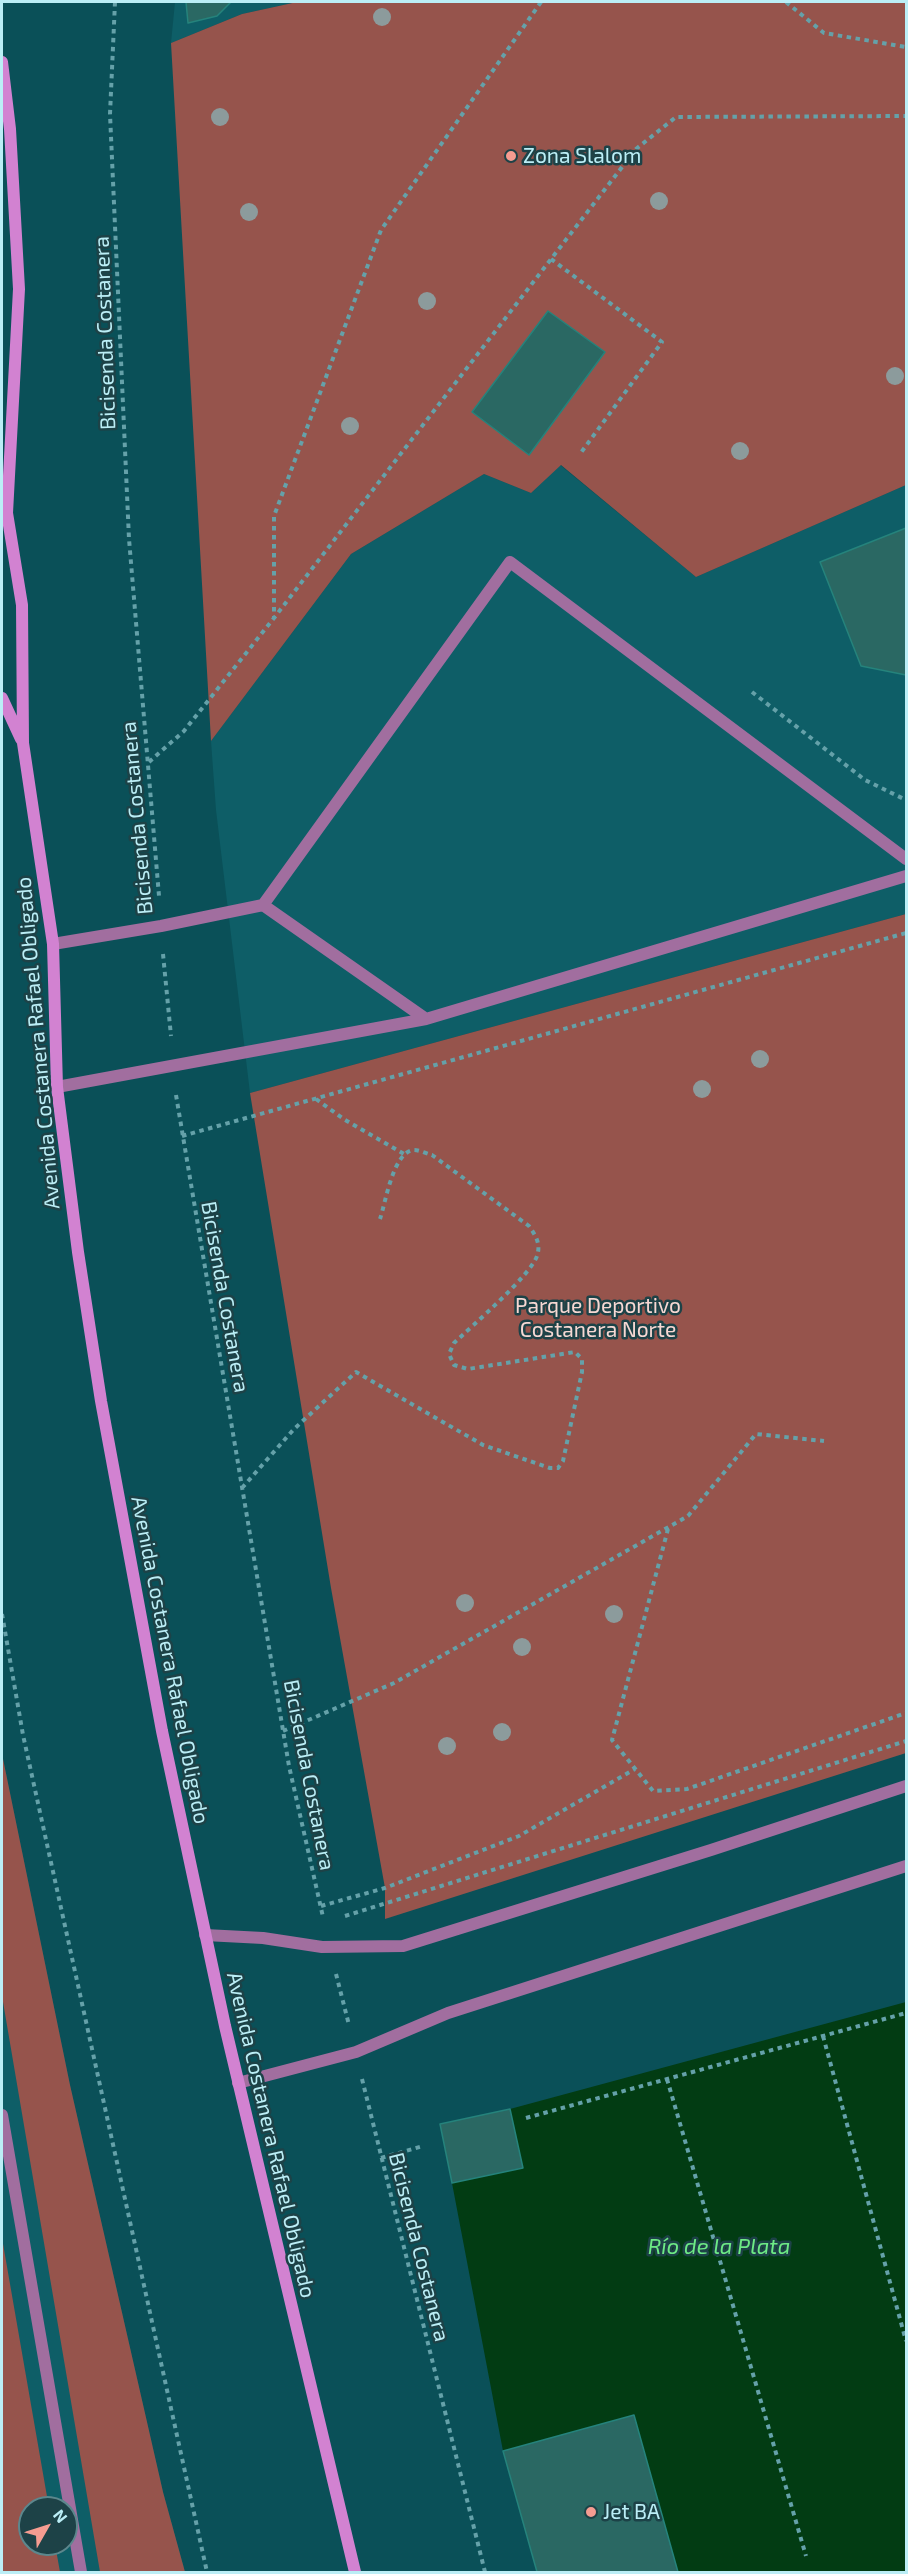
<!DOCTYPE html>
<html>
<head>
<meta charset="utf-8">
<style>
	body { margin:0 }
	#map { position:relative; width:908px; height:2574px; overflow:hidden; background:#0a5058; font-family:"Exo 2",sans-serif }
	canvas { display:block }
	.frame { position:absolute; inset:0; border:3px solid #bbeef6; pointer-events:none }
	.north { position:absolute; left:18px; top:2496px; width:60px; height:60px; box-sizing:border-box; background:#1d4247; border:2px solid #5c878d; border-radius:50%; rotate:51deg; font-size:16px; font-weight:700; line-height:24px; text-align:center; color:#bbeef6 }
	.north::after { content:''; display:block; margin:auto; width:21px; height:27px; background:#f59c91; clip-path:polygon(50% 0,100% 100%,50% 72%,0 100%) }
</style>
</head>
<body>
<div id="map">
<canvas width="908" height="2574"></canvas>
<div class="frame"></div>
<div class="north">N</div>
</div>
<script>
const context = document.querySelector('canvas').getContext('2d');
context.lineJoin = 'round';
function paint(path, color) {
  context.fillStyle = color;
  context.fill(path, 'evenodd');
}
function strokePath(path, color, width, dash) {
  context.strokeStyle = color;
  context.lineWidth = width;
  context.lineCap = dash ? 'butt' : 'round';
  context.setLineDash(dash || []);
  context.stroke(path);
}
function write(font, color, halo, rows, align = 'center') {
  context.font = font + ' "Exo 2",sans-serif';
  context.lineWidth = 5;
  context.setLineDash([]);
  context.textBaseline = 'middle';
  context.strokeStyle = halo;
  context.fillStyle = color;
  for (const [text, x, y, turn = 0] of rows) {
    context.save();
    context.translate(x, y);
    context.rotate((+turn || 0) * Math.PI / 180);
    context.textAlign = isNaN(turn) ? turn : align;
    if (halo) context.strokeText(text, 0, 0);
    context.fillText(text, 0, 0);
    context.restore();
  }
}
paint(new Path2D(`
	M175,2h122l-55,12 -71,29z
	M560,465l136,112 210,-92v429l-656,179 -34,-283 -5,-69 140,-187 133,-80 47,19z
	M2,1754l68,331 93,407 22,80h-183zM30,2508h36v36h-36z`), '#0e5e67');
paint(new Path2D(`
	M297,2h609v483l-210,92 -135,-112 -30,28 -47,-19 -133,80 -140,187 -40,-698 71,-29z
	M906,914v839l-521,166v-31l-54,-300 -81,-495z
	M2,1754l68,331 93,407 22,80h-85l-98,-576z
	M2,2238l47,270h-19v36h25l5,28h-58z`), '#96544c');
paint(new Path2D(`
	M906,2002v570h-228l-44,-157 -131,36 -51,-268 71,-15 -13,-59z`), '#023c13');
const building = new Path2D(`
	M186,2h45l-14,14 -29,7z
	M548,311l57,41 -76,103 -57,-43z
	M906,528v147l-45,-9 -41,-104z
	M510,2109l13,59 -71,15 -12,-59z
	M634,2415l44,157h-141l-34,-121z`);
paint(building, '#2a6863');
strokePath(building, '#25837c', 1.5);
strokePath(new Path2D(`
	M115,2l-5,112 19,425 30,357
	M541,2l-160,228 -107,286v102l362,-469 40,-32 230,-1
	M786,2l38,31 82,14
	M551,259l111,83 -82,112
	M752,692l113,88 41,20
	M149,762l35,-31 90,-113
	M163,954l8,82
	M176,1095l113,671 34,151
	M316,1099l29,21 59,34
	M182,1136l724,-203
	M242,1488l52,-59 62,-57 127,73 67,23h8l5,-7 19,-89v-13l-7,-7 -107,17 -14,-4 -5,-11 5,-11c18,-17 76,-67 83,-87 4,-12 -1,-20 -8,-30l-97,-71c-5,-1 -12,-5 -18,-5 -21,2 -28,51 -34,69
	M668,1529l-56,211 41,51 34,-2 219,-76
	M2,1614l21,121 184,837
	M283,1731l111,-48 294,-167 68,-82 68,7
	M321,1906l64,-18 134,-52 116,-67
	M345,1916l561,-175
	M336,1974l13,51
	M823,2036l83,305
	M362,2079l123,493
	M667,2079l139,477
	M526,2118l380,-105
	M381,2158l42,-12`), '#65a1a9', 4, [4.5, 4.5]);
strokePath(new Path2D(`
	M263,905l163,114
	M53,944l108,-18 102,-21 247,-343 396,297
	M57,1087l369,-68 480,-143
	M205,1935l58,3 59,9 81,-1 308,-96 195,-64
	M238,2083l118,-31 92,-39 458,-147
	M2,2115l79,457`), '#a16e9f', 12);
strokePath(new Path2D(`
	M2,62l8,67 9,160 -12,224 15,92 1,138 30,201 4,143 21,165 23,149 61,330 63,295 130,546
	M2,698l19,41`), '#d282d1', 12);
context.fillStyle = '#8c9b9c';
for (const [x, y] of [
	[382,17],
	[220,117],
	[659,201],
	[249,212],
	[427,301],
	[895,376],
	[350,426],
	[740,451],
	[760,1059],
	[702,1089],
	[465,1603],
	[614,1614],
	[522,1647],
	[502,1732],
	[447,1746]
]) {
  context.beginPath();
  context.arc(x, y, 9, 0, 2 * Math.PI);
  context.fill();
}
for (const [x, y, r, color] of [
	[511,156,6,"#f59c91"],
	[591,2512,6,"#f59c91"]
]) {
  const dot = new Path2D();
  dot.arc(x, y, r, 0, 2 * Math.PI);
  context.fillStyle = color;
  context.fill(dot);
  strokePath(dot, '#1d4247', 2);
}
write('21px', '#bbeef6', '#1d4247', [
	["Zona Slalom",523,156],
	["Jet BA",603,2512]
], 'left');
write('21px', '#bbeef6', '#1d4247', [
	["Bicisenda Costanera",105,333,-92],
	["Bicisenda Costanera",137,818,-95],
	["Avenida Costanera Rafael Obligado",38,1043,-95],
	["Bicisenda Costanera",225,1297,80],
	["Avenida Costanera Rafael Obligado",170,1660,79],
	["Bicisenda Costanera",309,1775,79],
	["Avenida Costanera Rafael Obligado",271,2135,77],
	["Bicisenda Costanera",419,2247,76]
]);
write('21px', '#f7d8d3', '#1d4247', [
	["Parque Deportivo",598,1306],
	["Costanera Norte",598,1330]
]);
write('italic 22px', '#6dea85', '#1d4247', [
	["Río de la Plata",719,2247]
]);
</script>
</body>
</html>
